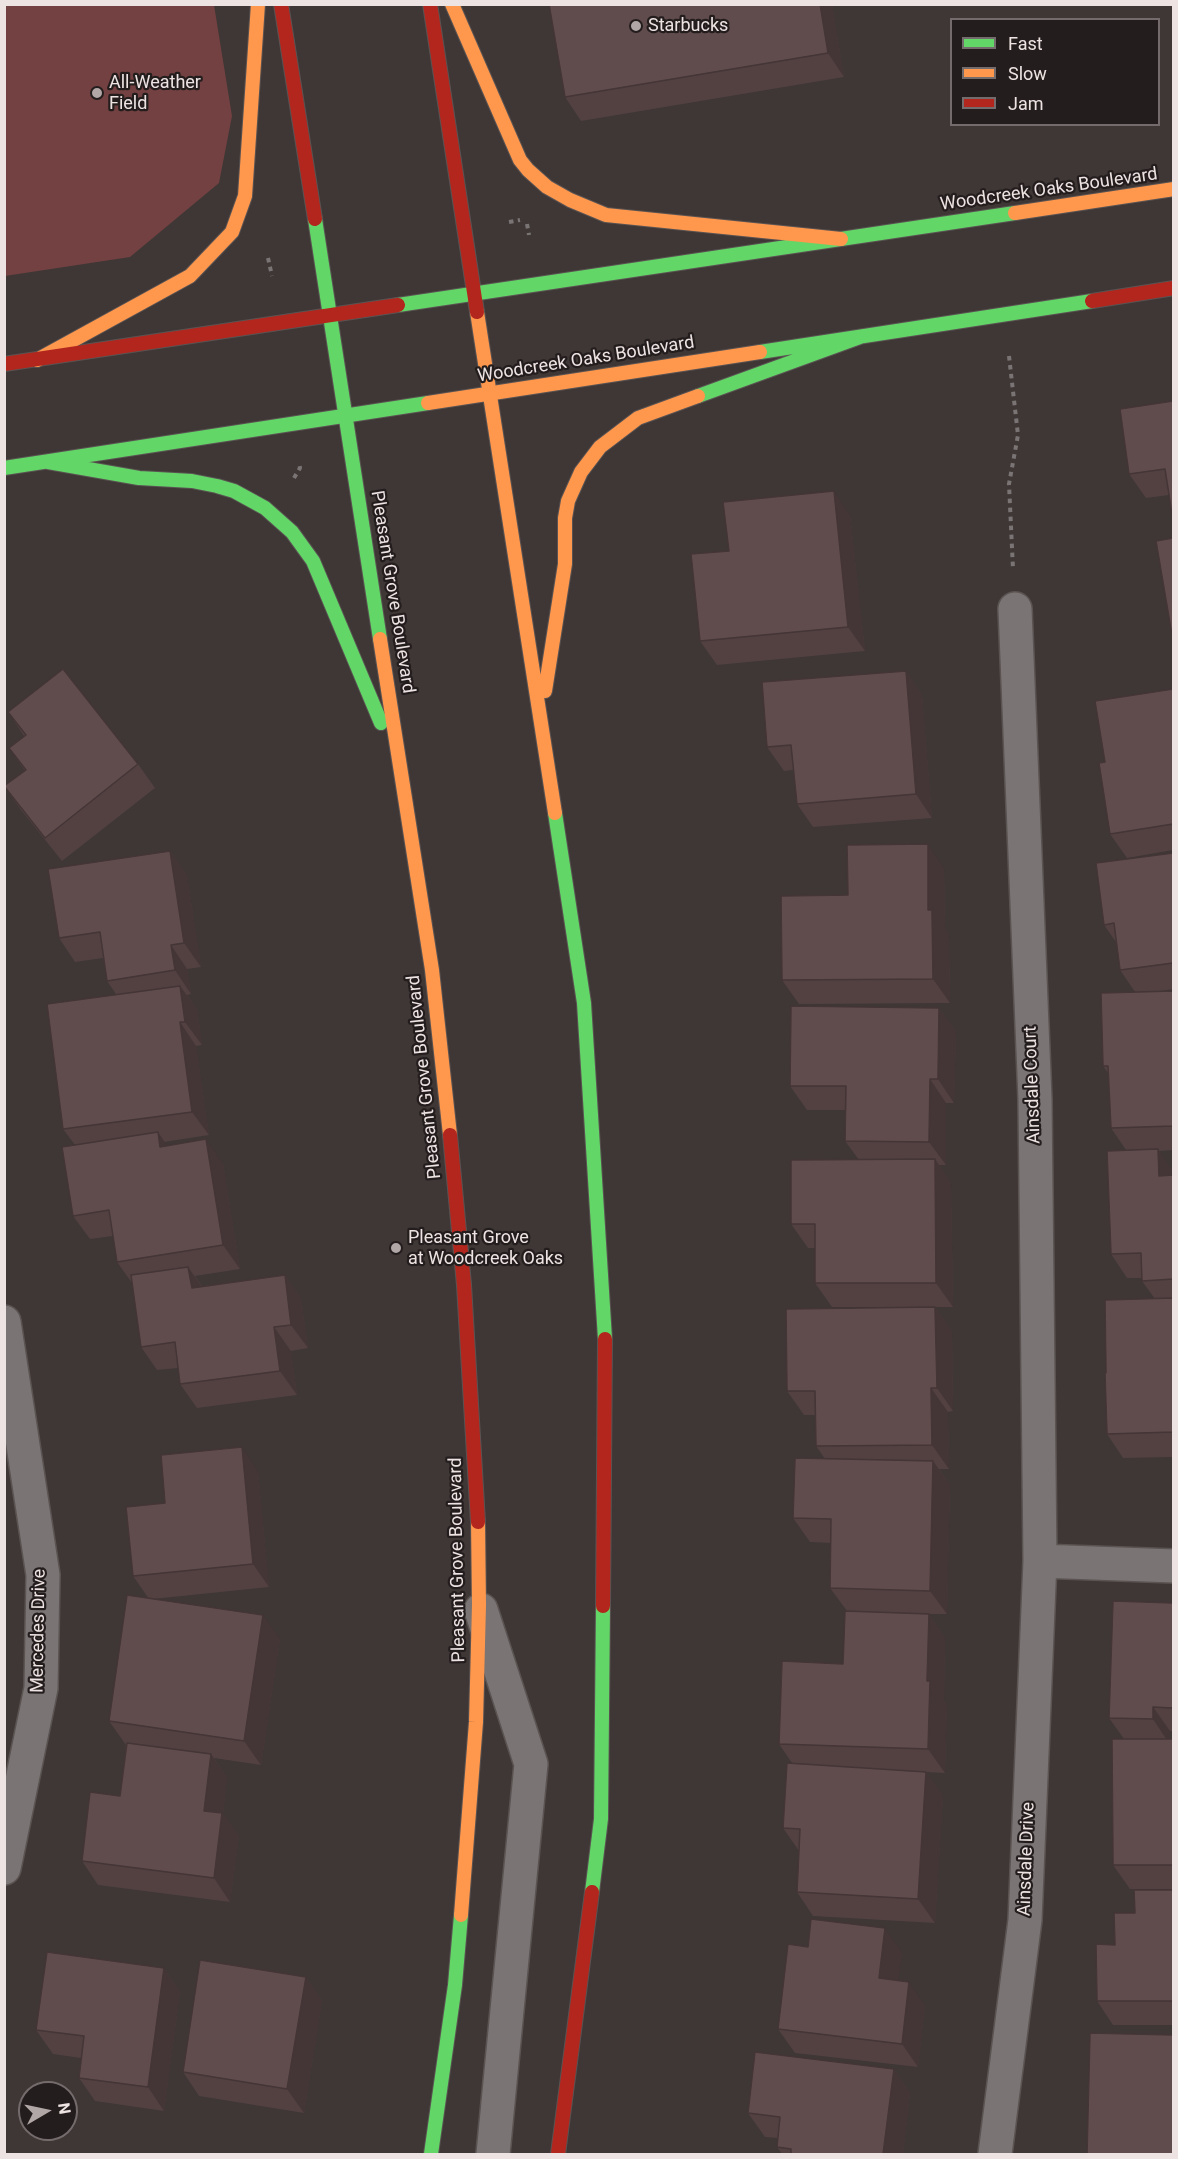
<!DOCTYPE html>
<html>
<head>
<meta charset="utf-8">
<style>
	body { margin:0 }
	#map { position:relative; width:1178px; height:2159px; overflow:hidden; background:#3e3736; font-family:Roboto,sans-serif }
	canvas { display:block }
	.frame { position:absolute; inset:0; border:6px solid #ede3e3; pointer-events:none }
	.legend { position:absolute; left:950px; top:18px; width:210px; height:108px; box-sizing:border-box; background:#241d1d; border:2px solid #746c6c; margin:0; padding:8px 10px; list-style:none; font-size:18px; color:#ede3e3 }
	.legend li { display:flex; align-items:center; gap:12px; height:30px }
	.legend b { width:30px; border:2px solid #746c6c }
	.north { position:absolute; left:18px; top:2081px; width:60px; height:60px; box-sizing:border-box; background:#241d1d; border:2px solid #746c6c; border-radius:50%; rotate:81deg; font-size:16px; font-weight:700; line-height:24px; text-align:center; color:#ede3e3 }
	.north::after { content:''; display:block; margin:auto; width:21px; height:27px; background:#b0a7a6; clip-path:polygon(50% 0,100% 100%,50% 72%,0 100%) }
</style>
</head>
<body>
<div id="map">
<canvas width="1178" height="2159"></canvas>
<div class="frame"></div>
<ul class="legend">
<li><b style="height:8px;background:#63d668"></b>Fast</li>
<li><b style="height:8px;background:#ff974d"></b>Slow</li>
<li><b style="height:8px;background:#b3261e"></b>Jam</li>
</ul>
<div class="north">N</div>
</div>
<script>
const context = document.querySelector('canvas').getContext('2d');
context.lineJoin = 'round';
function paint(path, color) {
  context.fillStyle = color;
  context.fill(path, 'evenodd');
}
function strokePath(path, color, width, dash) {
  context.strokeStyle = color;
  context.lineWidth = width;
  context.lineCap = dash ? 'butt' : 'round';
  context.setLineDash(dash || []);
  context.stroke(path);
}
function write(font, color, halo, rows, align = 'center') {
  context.font = font + ' Roboto,sans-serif';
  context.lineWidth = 4.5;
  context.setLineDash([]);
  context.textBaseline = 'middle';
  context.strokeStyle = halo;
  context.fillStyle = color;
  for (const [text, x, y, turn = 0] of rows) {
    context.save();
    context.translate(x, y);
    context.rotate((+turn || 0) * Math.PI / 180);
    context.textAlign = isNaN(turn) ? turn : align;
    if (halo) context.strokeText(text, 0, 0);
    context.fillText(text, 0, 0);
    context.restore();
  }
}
paint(new Path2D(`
	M5,4l209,1 18,111 -13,67 -89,74 -125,19z`), '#734141');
const street = new Path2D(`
	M4,1322l39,253 -2,113 -37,180
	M1040,1561l134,5
	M481,1610l50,154 -38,390
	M995,2154l30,-234 15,-359 -5,-462 -20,-490`);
const fast = new Path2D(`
	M315,219l65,420
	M398,305l617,-92
	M760,352l332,-51
	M698,396l165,-60
	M48,462l91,16 53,3 25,5 17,5 31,17 27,24 21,29 68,162
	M4,468l424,-65
	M555,813l29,190 21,336
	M592,1892l9,-73 2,-213
	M431,2154l24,-169 6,-70`);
const slow = new Path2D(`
	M452,4l68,156 8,10 19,17 23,13 36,15 235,24
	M1015,213l159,-24
	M477,312l78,501
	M37,360l153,-84 42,-44 13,-36 13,-192
	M428,403l332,-51
	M380,639l52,331 18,165
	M545,691l20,-127v-46l3,-17 13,-29 19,-25 38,-29 60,-22
	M461,1915l15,-193 3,-117 -1,-83`);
const jam = new Path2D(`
	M281,4l34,215
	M430,4l47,308
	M1092,301l82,-13
	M4,364l394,-59
	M450,1135l14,150 14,237
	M603,1606l2,-267
	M558,2154l34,-262`);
strokePath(street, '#5a5352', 36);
strokePath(fast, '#5a5352', 16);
strokePath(slow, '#5a5352', 16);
strokePath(jam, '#5a5352', 16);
strokePath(new Path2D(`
	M509,222l11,-2
	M527,224l2,11
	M268,258l4,18
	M1009,356l9,79 -9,49 4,85
	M294,478l6,-10 -1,-5`), '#7a7574', 4, [4.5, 4.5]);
strokePath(street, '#7a7474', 33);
strokePath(fast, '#63d668', 14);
strokePath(slow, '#ff974d', 14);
strokePath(jam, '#b3261e', 14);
paint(new Path2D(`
	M549,4h283l12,73 -263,44 -16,-24z
	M1173,401v115l-1,-2 -3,-19 -23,3 -17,-24z
	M850,515l15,136 -148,14 -17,-24z
	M906,671l16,24 10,123 -119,9 -16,-23 -4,-34 -9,1 -17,-24z
	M1173,689v161l-46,8 -17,-24 -5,-72z
	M8,712l130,52 17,24 -93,73 -41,-51 -17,-24 21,-15 -16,-23 15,-12z
	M170,851l17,24 14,92 -14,2 4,25 -4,1 10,14 5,36 -6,1 13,89 -45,7 3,4 56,17 17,106 -45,7 7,10 83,-11 16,23 7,50 -17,3 6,44 -100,13 -17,-24 -2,-16 -21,2 -16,-23 -9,-64 -15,-21 -4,-26 -23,3 -17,-23 2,-71 -12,-16 53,-135 -9,-13 -4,-23 -28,4 -16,-24z
	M1173,853v136l-18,3 18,-1v159l-14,1 14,21v285l-50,1 -16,-24 -1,-61 49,-74 -13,-18v-3h-15l-16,-24 15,-104 -15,-22 -3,-55 -5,-7 32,-74 -15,-22 -4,-28 -12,-17z
	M944,868l1,60 4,6 1,69 -151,1 -17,-24 66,-85z
	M939,1008l17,23 -2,72h-8v62h-7l12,18 2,124h-121l-17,-24v-35h-7l-17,-24 68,-64 -14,-19 1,-31h-39l-17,-24z
	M935,1307l17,24 1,80 -5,1 1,57h-10l11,16 -3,129h-18l16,24 -1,63 3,4 -2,68 -19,-1 17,24 -8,127 -122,-7 -16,-24 2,-41 -16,-23 9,-65 -13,-19 64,-80 4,-53 -17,-23 1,-45 -21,-1 -17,-24 32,-59 -9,-13 -1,-31h-11l-17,-24z
	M258,1471l11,116 -116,12 127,40 -19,126 -47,-7 13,20 -4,36 16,22 -9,66 -132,-17 -16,-24 38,-65 6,-51 -17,-24 40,-122 -16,-23 32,-73z
	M1173,1603v128h-3l-1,8h4v150h-43l-17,-24 11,-126 -15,-21z
	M1173,1890v135h-60l-16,-24 18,-56 20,-32z
	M808,1947l94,5 -4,28 27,25 -7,62 -123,-14 -17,-24z
	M164,1968l16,24 -16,119 -69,-10 -16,-23 2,-20 -28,-4 -17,-24z
	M306,1977l16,24 -18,112 -105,-17 -16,-24z
	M894,2069l16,24 -7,61h-121l-5,-7 1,-9 -13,-1 -17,-24z`), '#534142');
paint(new Path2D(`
	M820,4h12l12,73 -16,-24z
	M834,491l16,24 15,136 -17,-24z
	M906,671l16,24 10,123 -16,-24z
	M928,844l16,24 1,60 4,6 1,69 -17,-24 -5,-69z
	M170,851l17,24 14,92 -17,-24z
	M171,945l16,24 4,25 -16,-24z
	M180,986l17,23 5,36 -17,-23z
	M939,1008l17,23 -2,72 -16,-24z
	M180,1022l16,24 13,89 -17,-23z
	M930,1079l16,24v62l-17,-23z
	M158,1132l16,24 -14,-9z
	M206,1139l17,24 17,106 -17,-24z
	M1158,1149l15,23v25l-14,-21z
	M935,1159l16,24 2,124 -17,-24z
	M188,1267l17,24 -13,-3z
	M285,1275l16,23 7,50 -17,-23z
	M935,1307l17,24 1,80 -16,-23z
	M274,1327l17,24 6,44 -17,-24z
	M931,1388l17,24 1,57 -17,-24z
	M242,1447l16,24 11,116 -16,-23z
	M933,1461l17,24 -3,129 -17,-23z
	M929,1614l16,24 -1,63 3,4 -2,68 -17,-24 -1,-68z
	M263,1615l17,24 -19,126 -17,-24z
	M1153,1707l17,24 -1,12 -16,-24z
	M211,1754l16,24 -4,36 16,22 -9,66 -16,-24 -10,-67z
	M926,1772l17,24 -8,127 -17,-24z
	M885,1928l17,24 -6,50 -17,-24z
	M164,1968l16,24 -16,119 -16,-24z
	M306,1977l16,24 -18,112 -17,-24z
	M909,1982l16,23 -7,62 -16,-23z
	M894,2069l16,24 -7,61h-20z`), '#443536');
const building = new Path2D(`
	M549,4h271l8,49 -263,44z
	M1173,401v112l-1,1 -7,-45 -36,5 -9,-65z
	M834,491l14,136 -148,14 -9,-87 38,-3 -6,-49z
	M1173,538v103l-17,-100z
	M63,669l75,95 -93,74 -41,-52 22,-16 -17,-22 17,-13 -18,-23z
	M906,671l10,123 -119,10 -6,-59 -24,2 -5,-65z
	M1173,689v135l-63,10 -11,-71 6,-1 -10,-61z
	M928,844v66h4l1,69 -151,1 -1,-84 67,-1 -1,-50z
	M170,851l14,92 -13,2 4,25 -68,11 -7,-49 -41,6 -11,-69z
	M1173,853v110l-53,7 -6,-47 -10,2 -8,-62z
	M180,986l5,36h-5l12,90 -129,17 -16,-125z
	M1173,991v135l-62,2 -3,-62h-5l-2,-73z
	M791,1006l148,2 -1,71h-8l-1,63 -84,-1 1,-55h-56z
	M158,1132l2,15 46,-8 17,106 -106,17 -8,-52 -36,6 -11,-69z
	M1158,1149l1,27 14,-1v104l-31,2 -1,-28 -30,1 -4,-103z
	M935,1159l1,124h-121v-59h-24v-64z
	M188,1267l4,21 93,-13 6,50 -17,2 6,44 -100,13 -5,-42 -34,5 -10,-72z
	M1173,1298v134l-66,2 -2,-61h1l-1,-73z
	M935,1307l2,81h-6l1,57 -116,1 -1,-55h-28l-1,-82z
	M242,1447l11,117 -120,12 -7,-69 39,-4 -4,-48z
	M795,1458l138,3 -3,130 -100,-3 1,-69 -38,-1z
	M127,1595l136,20 -19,126 -135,-20z
	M1113,1601l60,2v105l-20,-1v12l-44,-1z
	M845,1611l84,3 -2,67h3l-2,68 -149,-5 3,-83 61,3z
	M1112,1739h61v126h-60z
	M127,1743l84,11 -7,57 18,2 -8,65 -132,-17 8,-69 30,4z
	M787,1763l139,9 -8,127 -121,-7 3,-63 -17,-1z
	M1134,1890h39v111h-76l-1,-57 19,1 -1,-32h21z
	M811,1919l74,9 -6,50 30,4 -7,62 -124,-15 10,-85 20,3z
	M47,1952l117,16 -16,119 -69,-9 5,-42 -48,-6z
	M200,1960l106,17 -19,112 -104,-17z
	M1090,2033l83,2v119h-86z
	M755,2052l139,17 -11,85h-92v-5l-14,-2 3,-30 -32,-4z`);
paint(building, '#614c4d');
strokePath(building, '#443536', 1.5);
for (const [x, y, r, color] of [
	[636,26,6,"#b0a7a6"],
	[97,93,6,"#b0a7a6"],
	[396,1248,6,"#b0a7a6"]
]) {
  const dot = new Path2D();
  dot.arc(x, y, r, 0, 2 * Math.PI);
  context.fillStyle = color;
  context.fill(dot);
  strokePath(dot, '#241d1d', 2);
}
write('18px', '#ede3e3', '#241d1d', [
	["Starbucks",648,26],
	["All-Weather",109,83],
	["Field",109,104],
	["Pleasant Grove",408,1238],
	["at Woodcreek Oaks",408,1259]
], 'left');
write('18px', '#ede3e3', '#241d1d', [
	["Woodcreek Oaks Boulevard",1049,190,-8],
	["Woodcreek Oaks Boulevard",586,360,-9],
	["Pleasant Grove Boulevard",392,592,81],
	["Pleasant Grove Boulevard",425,1077,-96],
	["Ainsdale Court",1033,1085,-92],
	["Pleasant Grove Boulevard",458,1560,-91],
	["Mercedes Drive",39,1631,-89],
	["Ainsdale Drive",1027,1859,-88]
]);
</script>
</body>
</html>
